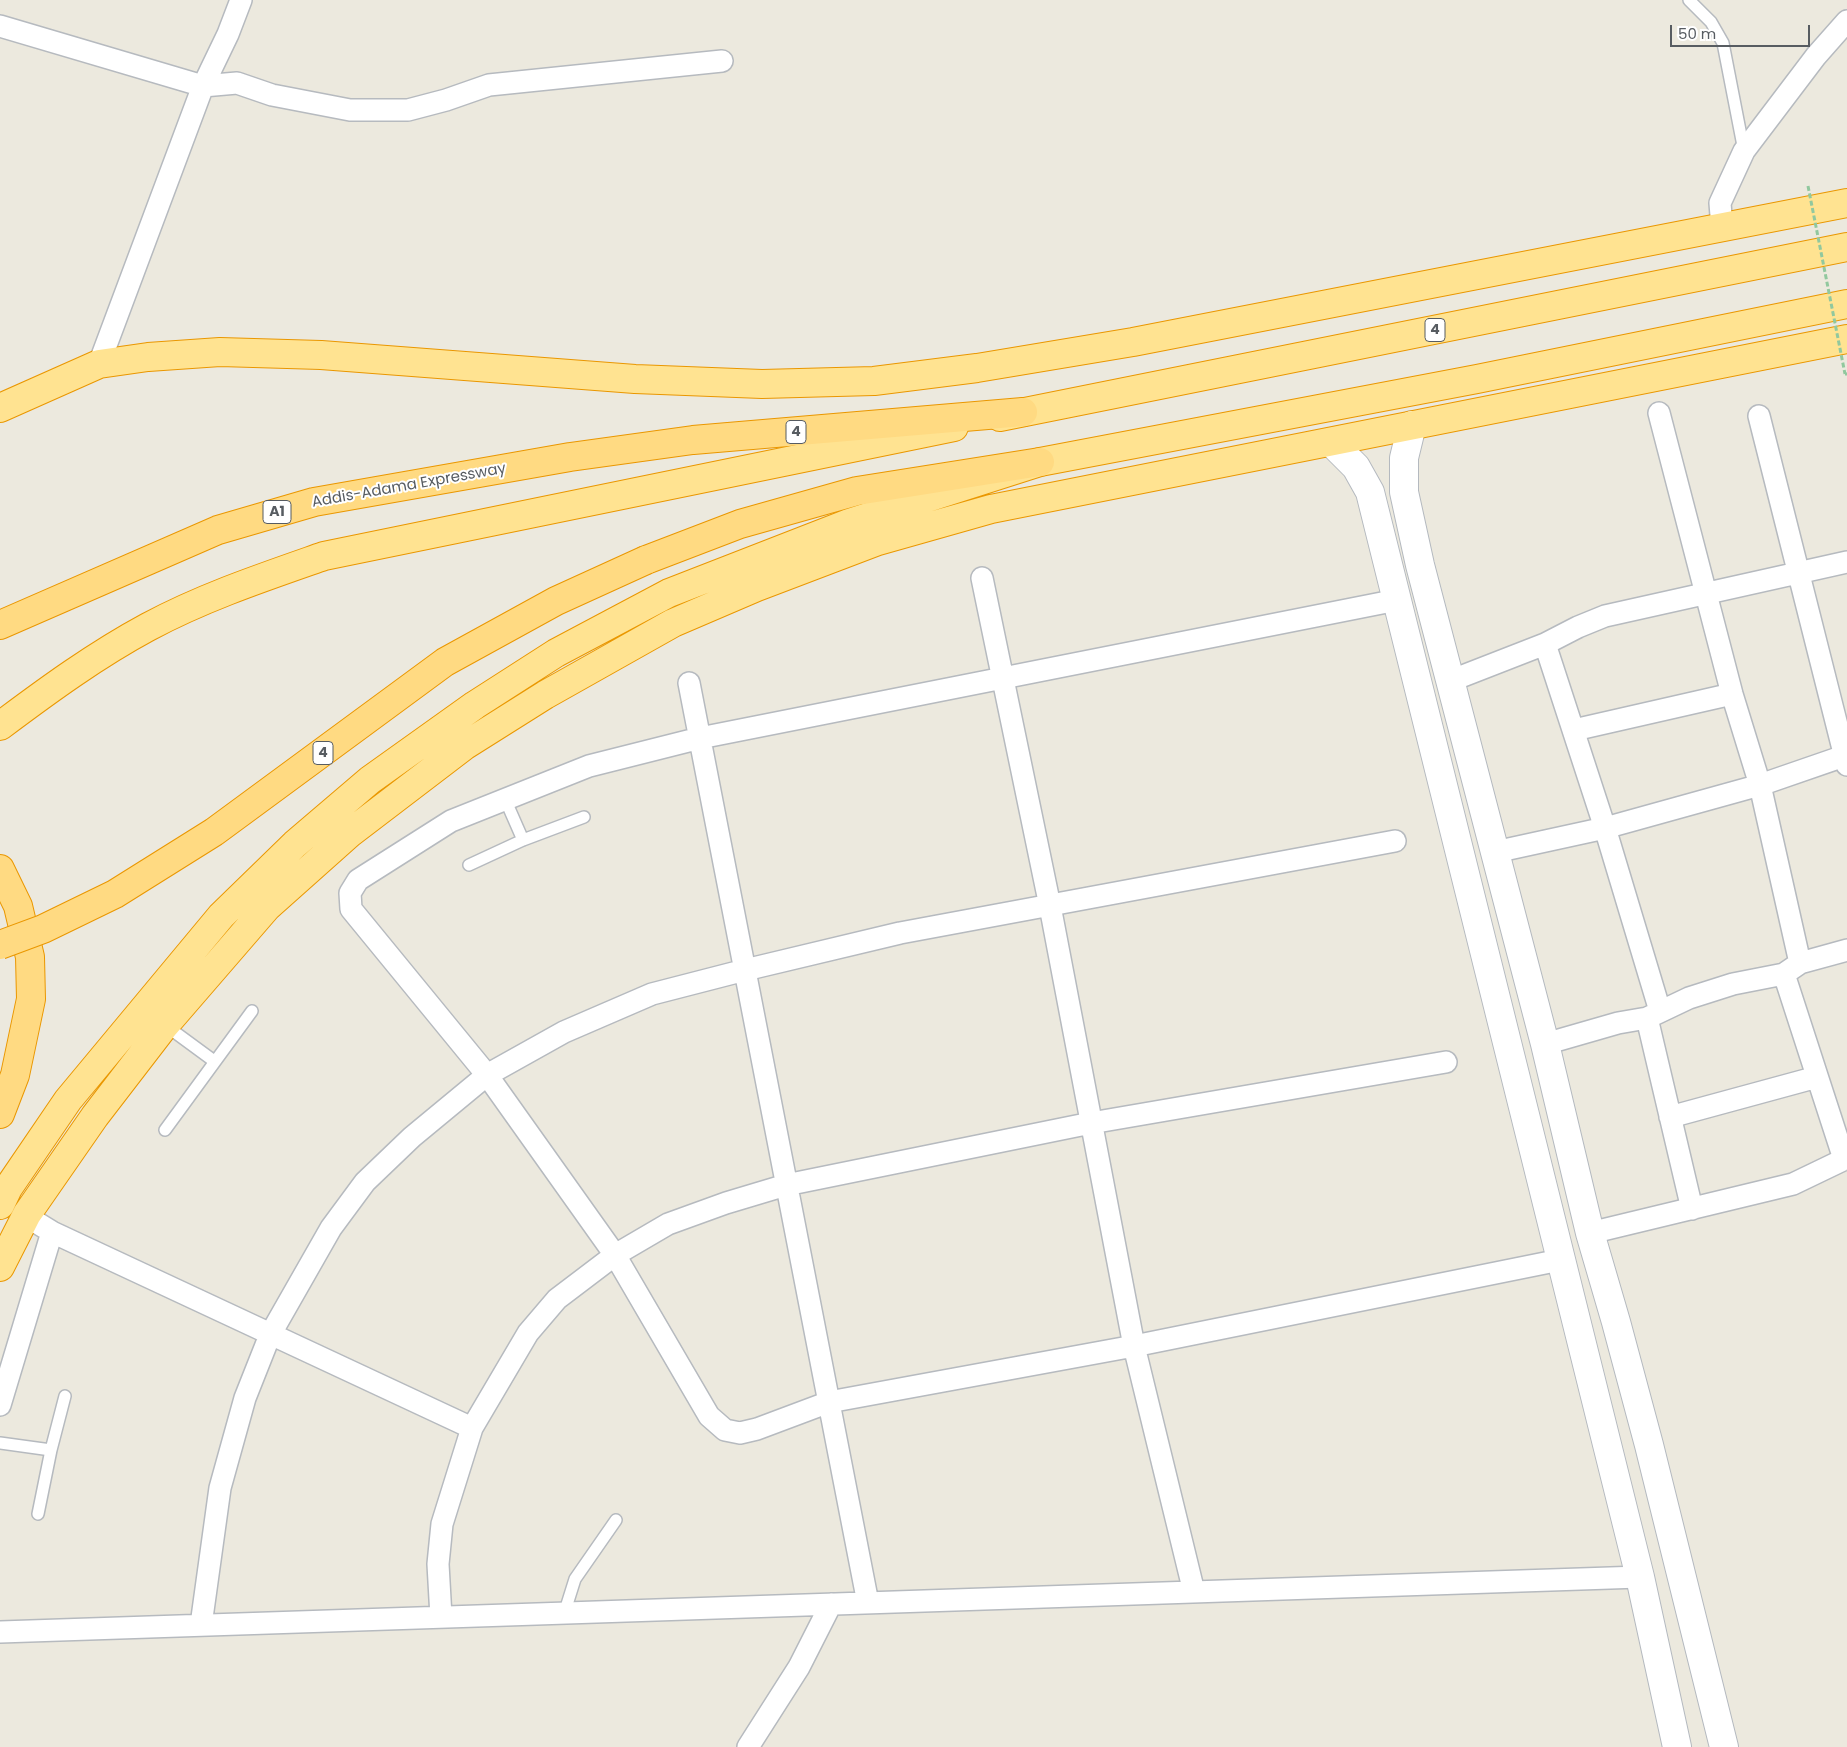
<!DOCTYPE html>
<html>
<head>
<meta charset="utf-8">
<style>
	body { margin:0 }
	#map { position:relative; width:1847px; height:1747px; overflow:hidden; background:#ece9de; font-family:Poppins,sans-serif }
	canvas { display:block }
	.scale { position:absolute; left:1670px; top:25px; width:140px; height:22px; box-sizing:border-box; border:2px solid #575c61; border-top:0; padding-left:6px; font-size:15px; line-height:18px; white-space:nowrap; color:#575c61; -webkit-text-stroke:4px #fff; paint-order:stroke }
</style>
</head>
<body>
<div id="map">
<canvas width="1847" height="1747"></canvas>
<div class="scale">50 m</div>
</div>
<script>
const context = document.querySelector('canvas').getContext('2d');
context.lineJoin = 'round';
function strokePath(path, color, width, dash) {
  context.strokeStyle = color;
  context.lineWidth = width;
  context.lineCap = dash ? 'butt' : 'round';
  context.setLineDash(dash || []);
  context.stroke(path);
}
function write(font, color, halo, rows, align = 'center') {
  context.font = font + ' Poppins,sans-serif';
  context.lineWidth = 4;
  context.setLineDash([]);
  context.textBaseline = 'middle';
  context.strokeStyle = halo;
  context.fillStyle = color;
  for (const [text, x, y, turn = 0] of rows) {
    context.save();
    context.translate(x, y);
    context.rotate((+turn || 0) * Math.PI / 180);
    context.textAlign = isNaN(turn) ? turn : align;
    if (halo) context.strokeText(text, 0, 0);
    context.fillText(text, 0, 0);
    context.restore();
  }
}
const service = new Path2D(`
	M1689,0l22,22 12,21 21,108
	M505,799l18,41
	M469,865l54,-25 61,-23
	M165,1025l49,36
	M165,1130l87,-119
	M0,1443l51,7
	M38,1514l13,-64 14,-54
	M564,1614l11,-35 41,-59`);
const minor = new Path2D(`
	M0,26l203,60 34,-3 35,12 78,15h58l38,-10 43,-15 233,-24
	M1722,228l-2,-25 24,-52 72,-95 31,-35
	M99,364l104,-278 25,-52 13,-34
	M1659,413l73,281 28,91 40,178
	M1759,416l88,349
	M982,578l68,328 84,440 60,246
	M1397,600l-697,138 -111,28 -138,55 -93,59 -8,13 1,16 136,166 128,180 94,161 16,14 15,3 17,-4 72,-27 305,-56 426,-86
	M1545,644l60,184 55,183
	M1450,681l95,-37 33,-17 27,-11 242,-54
	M689,683l179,920
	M1574,730l158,-36
	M1495,852l110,-24 155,-43 87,-30
	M1784,974l60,185
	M1647,1018l45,191
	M1545,1044l73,-21 29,-5 42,-20 44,-14 51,-10 16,-11 47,-13
	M1670,1117l147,-40
	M26,1216l26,16 420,196
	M1590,1233l203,-49 54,-26
	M0,1405l52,-173
	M441,1617l-3,-53 4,-40 30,-96 56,-95 29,-34 58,-44 53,-31 58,-21 60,-18 305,-62 355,-61
	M201,1625l19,-137 25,-90 25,-63 61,-107 34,-46 47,-45 75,-62 77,-43 88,-38 93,-24 155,-37 495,-92
	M0,1632l1640,-55
	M748,1747l51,-80 32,-63`);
const secondary = new Path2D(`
	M1412,425l-8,33v34l16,73 125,479 45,189 26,89 33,123 75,302
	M1331,442l25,25 14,25 270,1085 37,170`);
const trunk = new Path2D(`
	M0,408l99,-44 49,-7 72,-5 101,3 314,24 127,5 112,-3 103,-13 156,-26 714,-139
	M1000,417l847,-170
	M0,726c48,-36 96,-71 148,-99 56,-30 116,-50 176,-71l630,-129
	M0,1205l8,-17 60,-88 153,-184 74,-72 75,-64 105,-75 81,-52 113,-60 180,-70 191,-61 437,-83 370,-75
	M0,1267l27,-53 68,-98 70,-91 102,-118 83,-74 114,-87 81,-51 128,-72 84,-36 121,-46 113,-32 856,-170`);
const motorway = new Path2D(`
	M646,560l94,-36 117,-33 183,-29
	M0,625l218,-95 96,-28 256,-45 123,-17 330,-28
	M0,869l18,37 12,51 1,42 -16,76 -15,39`);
strokePath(service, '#b6babf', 14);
strokePath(minor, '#b6babf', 24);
strokePath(secondary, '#b4b9bf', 30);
strokePath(trunk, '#ea9700', 30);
strokePath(motorway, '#ea9700', 30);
strokePath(new Path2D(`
	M1845,374h2`), '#91c89e', 3, [5, 2.5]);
strokePath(service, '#fff', 11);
strokePath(minor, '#fff', 21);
strokePath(secondary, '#fff', 28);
strokePath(trunk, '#ffe391', 28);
strokePath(motorway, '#ffda82', 28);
const motorwayBridge = new Path2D(`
	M0,945l43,-16 72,-35 99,-62 231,-170 111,-61 90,-41`);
strokePath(motorwayBridge, '#ea9700', 30, []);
strokePath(new Path2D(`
	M1808,186l37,188`), '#91c89e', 3, [5, 2.5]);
strokePath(motorwayBridge, '#ffda82', 28);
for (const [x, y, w] of [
	[1435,330,20],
	[796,432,20],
	[277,512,28],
	[323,753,20]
]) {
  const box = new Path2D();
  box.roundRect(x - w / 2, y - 11.5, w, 23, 4);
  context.fillStyle = '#fff';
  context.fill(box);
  strokePath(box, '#575c61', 1);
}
write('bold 14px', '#575c61', null, [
	["4",1435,330],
	["4",796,432],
	["A1",277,512],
	["4",323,753]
]);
write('15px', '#575c61', '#fff', [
	["Addis-Adama Expressway",409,486,-10]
]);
</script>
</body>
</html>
